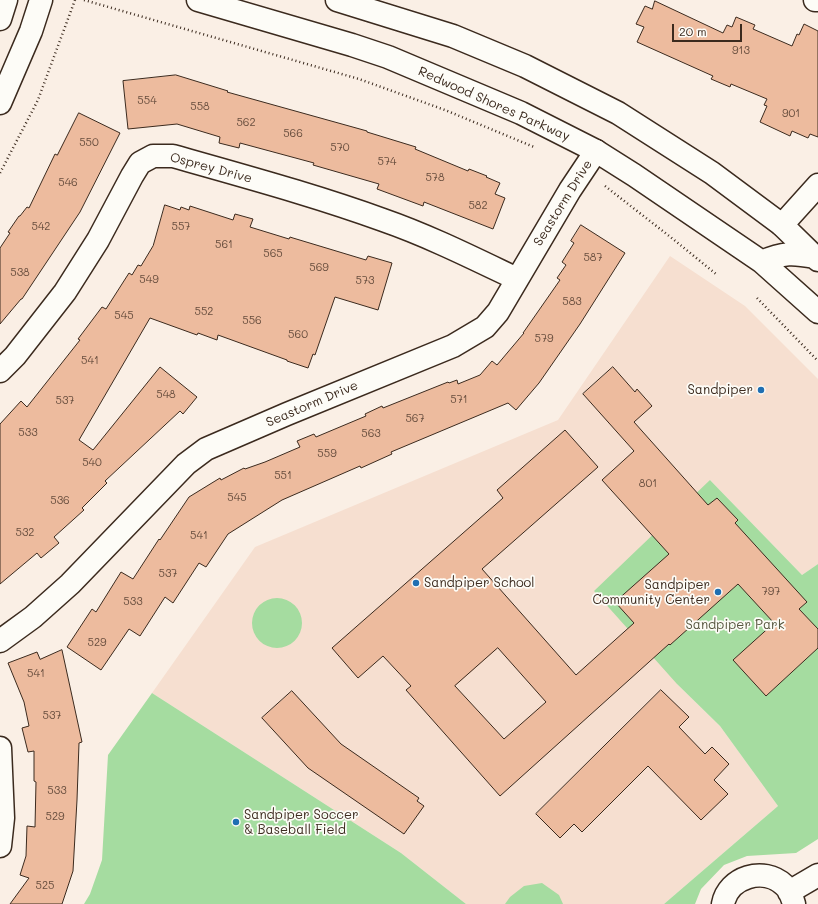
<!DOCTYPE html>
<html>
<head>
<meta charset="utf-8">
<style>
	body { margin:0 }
	#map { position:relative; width:818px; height:904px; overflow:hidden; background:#faefe5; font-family:Mali,sans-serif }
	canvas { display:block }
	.scale { position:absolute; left:672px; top:24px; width:70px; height:18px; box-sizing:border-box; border:2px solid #3b2a1e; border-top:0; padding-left:5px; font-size:12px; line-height:14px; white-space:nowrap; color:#3b2a1e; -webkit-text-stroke:3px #fdfcf7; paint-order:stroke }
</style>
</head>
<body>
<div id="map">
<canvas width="818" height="904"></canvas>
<div class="scale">20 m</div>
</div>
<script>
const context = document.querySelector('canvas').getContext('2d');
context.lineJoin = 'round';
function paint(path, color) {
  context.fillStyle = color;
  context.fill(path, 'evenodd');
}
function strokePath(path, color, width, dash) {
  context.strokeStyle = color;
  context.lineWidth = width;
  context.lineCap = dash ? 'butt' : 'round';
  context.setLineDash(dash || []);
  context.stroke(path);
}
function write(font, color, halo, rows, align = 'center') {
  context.font = font + ' Mali,sans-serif';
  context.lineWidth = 3.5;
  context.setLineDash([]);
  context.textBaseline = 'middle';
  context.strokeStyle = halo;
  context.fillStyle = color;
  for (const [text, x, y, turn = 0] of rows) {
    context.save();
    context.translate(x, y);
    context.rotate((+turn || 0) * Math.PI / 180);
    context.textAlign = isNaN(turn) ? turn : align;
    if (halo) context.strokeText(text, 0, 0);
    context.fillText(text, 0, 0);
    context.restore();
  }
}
paint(new Path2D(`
	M670,256l75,50 73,73v185l-16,11 -92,-95 -33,204 43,42 58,80 -114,98h-198l-65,-51 -249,-160 103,-146 303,-127z`), '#f6dfd0');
paint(new Path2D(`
	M710,480l92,95 16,-11v275l-22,14 -49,3 -23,9 -23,24 -6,15h-31l114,-98 -58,-80 -43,-42 -83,-93z
	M252 623a25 25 0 1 1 50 0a25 25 0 1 1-50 0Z
	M152,693l249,160 65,51h-382l6,-10 12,-34 6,-105z
	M542,883l17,12 4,9h-58l5,-7 14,-11z`), '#a5dca0');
const building = new Path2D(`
	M655,1l68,32 4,-8 5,2 4,-10 19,8 -2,4 39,17 5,-12 2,1 5,-11 14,7v106l-8,-3 -2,4 -16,-7 -2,5 -30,-14 7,-16 -3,-1 3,-6 -36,-15 -1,3 -19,-8 2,-3 -76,-34 7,-15 -8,-3 9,-18 7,3z
	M176,75l52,16 -1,1 140,39v1l49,15 -1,2 53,22 1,-2 18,7 -1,1 14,6 -5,11 10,4 -12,31 -69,-27 -1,4 -46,-17 2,-5 -66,-19 1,-2 -74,-20 -1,5 -20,-5 1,-6 -43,-13 -49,5 -5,-48z
	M79,113l41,20 -40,79 -58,87h-1l-21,25v-76l10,-15 -2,-1 11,-16h1l7,-9 2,1 26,-54 2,1z
	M165,205l15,5 1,-3 8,3 1,-4 43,14 2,-6 18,5 -3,8 39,12 1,-2 3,1 73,22 2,-4 24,7 -14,47 -43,-13 -20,58 -2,-1 -5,14 -21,-7v-1l-69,-25 -1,5 -19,-7 -1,2 -47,-17 -71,122 14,10 67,-83 37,30 -14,17 -3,-3 -75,70 2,2 -25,25 2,2 -30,27 5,6 -18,15 -4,-5 -37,31v-160l21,-23 6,6 53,-67 -2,-1 24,-32 4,2 23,-36 3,2 6,-10 3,1 12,-20z
	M581,225l44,28 -45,71 -41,59 -23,27 -8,-7 -117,49 1,2 -31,14 -1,-2 -78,34 -54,34 -22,33 -7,-4 -26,40 -8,-6 -25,39 -11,-7 -28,41 -34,-23 25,-38 4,3 25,-40 12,7 26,-40 1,1 29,-43 31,-19 1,2 23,-12 1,1 20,-7 35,-15 -3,-6 17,-7 2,3 50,-21 -1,-2 17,-8 1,2 65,-26 1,1 8,-3 1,4 22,-9 12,-14 5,4 27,-32h-1l37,-53 -3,-2 9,-13 -4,-3 12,-19 -3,-2z
	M613,367l22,25 2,-3 15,17 -18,16 74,83 9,-7 21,22 -3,3 72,79 -8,7 19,20v19l-52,48 -33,-36 41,-37 -36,-39 -68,61 -1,-1 -169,152 -94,-106 5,-4 -28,-30 -25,22 -26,-30 171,-150 -6,-8 68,-60 33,37 -116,102 94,106 58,-52 -19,-21 54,-48 -67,-74 32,-29 -51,-57zM498,648l48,54 -42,37 -49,-53z
	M62,650l20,92 -3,1 -2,57 -4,71 -11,33h-52l19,-26 -9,-3 6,-19 1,-30 8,1 1,-45 -2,-1v-30l-6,1 -6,-24 7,-2 -5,-24 -16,-39 29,-11 3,7z
	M661,690l28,27 -10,10 26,27 7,-7 17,17 -15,16 14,14 -27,26 -53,-54 -66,66 -8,-8 -14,14 -24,-24z
	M292,691l49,53 78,54 -2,3 7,5 -20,28 -96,-66 -46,-50z`);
paint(building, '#edbb9e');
strokePath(building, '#3b2a1e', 1);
const street = new Path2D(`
	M815,0h3
	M782,225l36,-40
	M0,371l15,-15 50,-64 33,-52 34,-64 8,-13 13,-7h20c70,20 141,39 210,64 46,16 90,38 134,59
	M0,641l33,-24 37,-33 116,-120 20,-15 81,-35 166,-68 32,-19 13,-15 72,-122 26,-39
	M0,748l3,70 -3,28
	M789,892l29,-17
	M723,904c5,-27 41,-38 61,-19 6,5 8,12 10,19`);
const secondary = new Path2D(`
	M198,0l154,45 36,12 133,56 75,38 38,24 128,87 56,50
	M337,0l116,36 72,30 93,47 94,60 70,52 36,35
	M0,19l6,-19
	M0,103l31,-72 10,-31
	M762,262c21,-10 32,-9 53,-5`);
strokePath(street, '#3b2a1e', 25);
strokePath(secondary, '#3b2a1e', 25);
strokePath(new Path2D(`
	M84,0l275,79 86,31 89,37
	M0,173l38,-73 37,-100
	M605,186l68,53 43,35
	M757,298l61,63`), '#3b2a1e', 2.5, [1, 3]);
strokePath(street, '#fdfcf7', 22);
strokePath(secondary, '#fdfcf7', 22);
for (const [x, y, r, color] of [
	[761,390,4,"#1f6fb2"],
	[416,583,4,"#1f6fb2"],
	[718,592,4,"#1f6fb2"],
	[236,822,4,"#1f6fb2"]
]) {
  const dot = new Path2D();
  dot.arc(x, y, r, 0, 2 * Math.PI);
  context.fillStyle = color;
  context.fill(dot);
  strokePath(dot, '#fdfcf7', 1.5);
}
write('11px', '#684e3e', null, [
	["913",741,51],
	["554",147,101],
	["558",200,107],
	["901",791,114],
	["562",246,123],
	["566",293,134],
	["550",89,143],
	["570",340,148],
	["574",387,162],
	["578",435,178],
	["546",68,183],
	["582",478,206],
	["542",41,227],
	["557",181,227],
	["561",224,245],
	["565",273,254],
	["587",593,258],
	["569",319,268],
	["538",20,273],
	["549",149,280],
	["573",365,281],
	["583",572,302],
	["552",204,312],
	["545",124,316],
	["556",252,321],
	["560",298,335],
	["579",544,339],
	["541",90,361],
	["548",166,395],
	["571",459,400],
	["537",65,401],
	["567",415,419],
	["533",28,433],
	["563",371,434],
	["559",327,454],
	["540",92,463],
	["551",283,476],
	["801",648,484],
	["545",237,498],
	["536",60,501],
	["532",25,533],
	["541",199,536],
	["537",168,574],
	["797",771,592],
	["533",133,602],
	["529",97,643],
	["541",36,674],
	["537",52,716],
	["533",57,791],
	["529",55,817],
	["525",45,886]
]);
write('13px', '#3b2a1e', '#fdfcf7', [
	["Redwood Shores Parkway",494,104,24],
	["Osprey Drive",211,168,15],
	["Seastorm Drive",563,203,-58],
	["Seastorm Drive",312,404,-23]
]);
write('13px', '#3b2a1e', '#fdfcf7', [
	["Sandpiper",753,390],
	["Sandpiper School",424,583,"left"],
	["Sandpiper",710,585],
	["Community Center",710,600],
	["Sandpiper Soccer",244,815,"left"],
	["& Baseball Field",244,830,"left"]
], 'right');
write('13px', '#56563e', '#fdfcf7', [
	["Sandpiper Park",735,625]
]);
</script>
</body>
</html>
